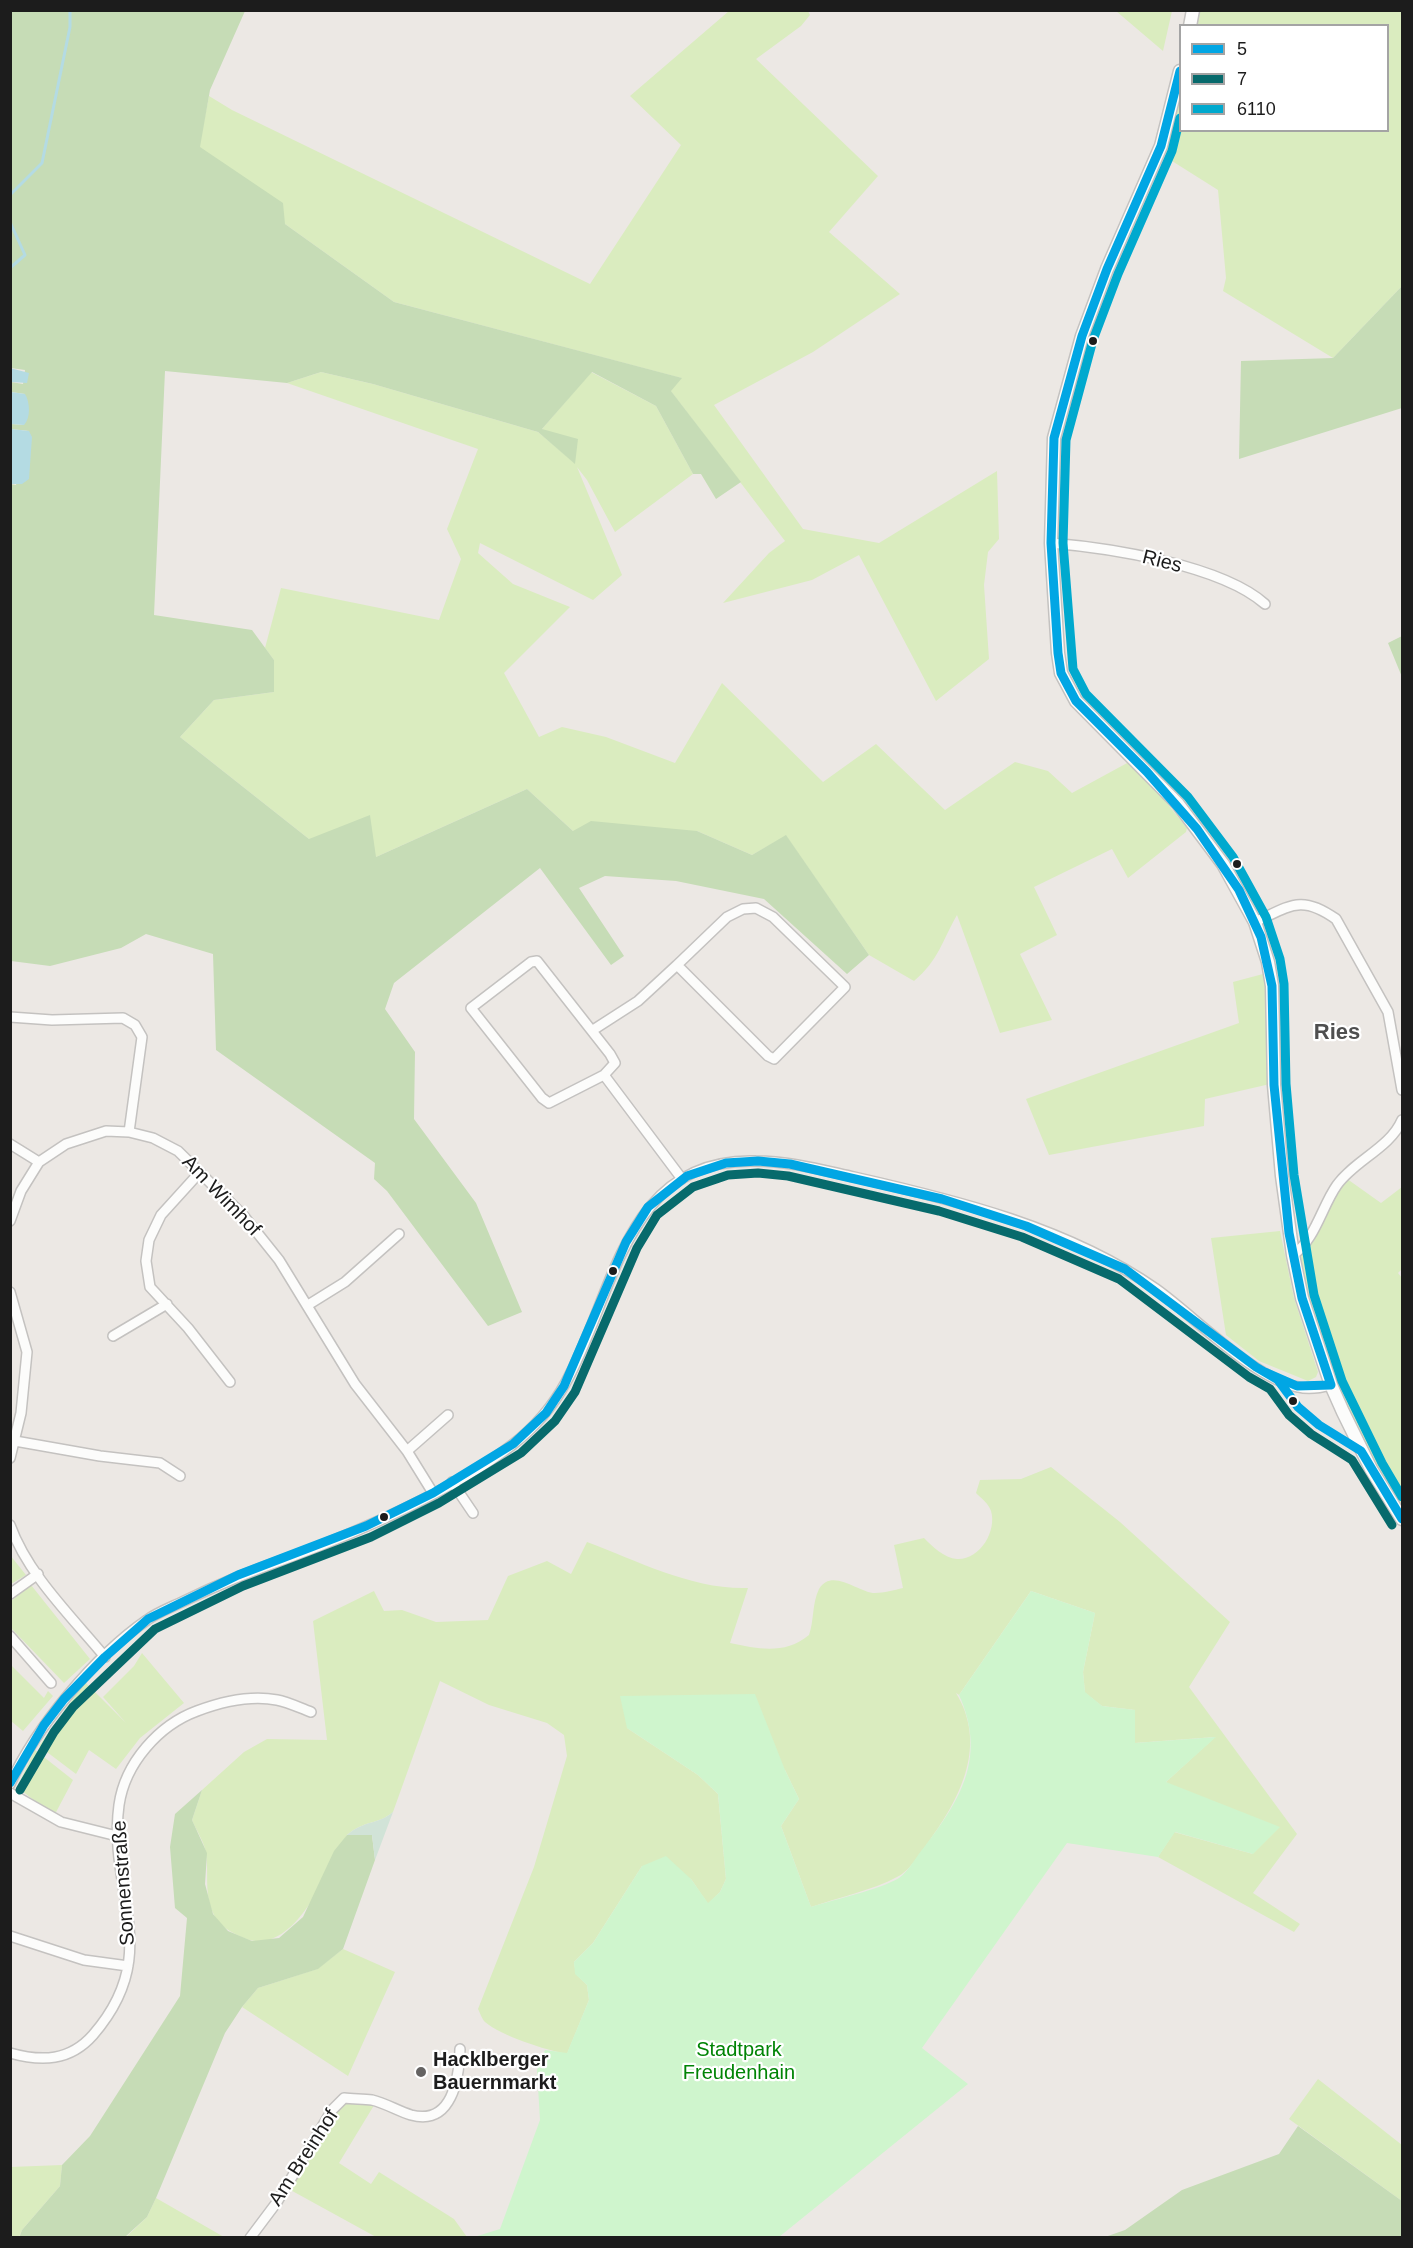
<!DOCTYPE html>
<html>
<head>
<meta charset="utf-8">
<style>
	body { margin:0 }
	#map { position:relative; width:1413px; height:2248px; overflow:hidden; background:#ece8e4; font-family:Helvetica,sans-serif }
	canvas { display:block }
	.frame { position:absolute; inset:0; border:12px solid #1c1c1c; pointer-events:none }
	.legend { position:absolute; left:1179px; top:24px; width:210px; height:108px; box-sizing:border-box; background:#fff; border:2px solid #a4a4a4; margin:0; padding:8px 10px; list-style:none; font-size:18px; color:#1c1c1c }
	.legend li { display:flex; align-items:center; gap:12px; height:30px }
	.legend b { width:30px; border:2px solid #a4a4a4 }
</style>
</head>
<body>
<div id="map">
<canvas width="1413" height="2248"></canvas>
<div class="frame"></div>
<ul class="legend">
<li><b style="height:8px;background:#01a6e4"></b>5</li>
<li><b style="height:8px;background:#076a6c"></b>7</li>
<li><b style="height:8px;background:#00a9ce"></b>6110</li>
</ul>
</div>
<script>
const context = document.querySelector('canvas').getContext('2d');
context.lineJoin = 'round';
function paint(path, color) {
  context.fillStyle = color;
  context.fill(path, 'evenodd');
}
function strokePath(path, color, width, dash) {
  context.strokeStyle = color;
  context.lineWidth = width;
  context.lineCap = dash ? 'butt' : 'round';
  context.setLineDash(dash || []);
  context.stroke(path);
}
function write(font, color, halo, rows, align = 'center') {
  context.font = font + ' Helvetica,sans-serif';
  context.lineWidth = 4.5;
  context.setLineDash([]);
  context.textBaseline = 'middle';
  context.strokeStyle = halo;
  context.fillStyle = color;
  for (const [text, x, y, turn = 0] of rows) {
    context.save();
    context.translate(x, y);
    context.rotate((+turn || 0) * Math.PI / 180);
    context.textAlign = isNaN(turn) ? turn : align;
    if (halo) context.strokeText(text, 0, 0);
    context.fillText(text, 0, 0);
    context.restore();
  }
}
paint(new Path2D(`
	M729,11h79l2,4 -9,11 -45,33 122,117 -49,56 71,62 -87,58 -99,53 89,124 76,14 118,-72 2,68 -11,13 -4,33 5,74 -53,42 -77,-146 -47,25 -89,23 46,-50 16,-12 -115,-151 11,-12 -287,-76 -109,-78 -86,-77 10,-51 23,14 358,174 91,-139 -51,-49z
	M1116,11h56l-9,40z
	M1193,11h209v275l-69,72 -110,-67 3,-13 -8,-88 -46,-29 -11,-15 19,-75v59h208v-104l-198,-1z
	M321,372l52,12 165,48 37,31 -33,-34 49,-57 65,34 37,68 -78,58 -28,-52 -10,-13 45,108 -29,25 -113,-57 -2,10 35,31 57,23 -66,66 35,64 23,-10 44,10 69,26 47,-80 101,99 53,-38 69,66 70,-48 33,9 24,22 57,-31 18,17 40,49 -1,4 -58,46 -16,-29 -78,38 23,48 -37,19 32,66 -52,13 -43,-118c-15,26 -18,45 -43,66l-45,-26 -83,-119 -34,19 -55,-24h-124l-46,-42 -151,68 -67,-18 -129,-102 34,-37 60,-8v-32l-9,-12 16,-60 158,32 22,-61 -14,-30 31,-80 -191,-66z
	M1263,974l4,5 3,105 -65,15 -1,27 -155,29 -23,-56 213,-76 -6,-41z
	M1343,1176l38,27 21,-16v82l-4,4 4,5v241l-59,-107 -50,-157z
	M1280,1231l14,67 24,74 -2,5 -8,4 -49,-20 -33,-26 -15,-97z
	M1051,1467l69,55 110,100 -41,65 108,147 -44,59 47,31 -6,8 -136,-75 16,-25 79,22 -87,-72 49,-45 -80,6v-33l-33,-4 -17,-13 -2,-21 12,-59 -64,-22 -72,104 -3,-2c31,51 6,102 -26,147 -8,11 -20,31 -33,37 -24,13 -60,21 -86,30l-30,-81 18,-27 -14,-29 -158,-42 71,47 20,19 8,85 -6,13 -12,12 -17,-25 -49,-13 -49,77 -19,19 2,12 11,11 2,15 -22,54c-21,-4 -66,-18 -82,-32 -3,-3 -5,-9 -7,-13l56,-142 33,-111 -3,-21 -17,-12 -58,-18 -49,-24 -47,131c-15,13 -29,8 -46,23 -19,34 -52,124 -103,103 -12,-5 -26,-12 -31,-25 -9,-20 -4,-39 -7,-59 -1,-11 -10,-24 -14,-34l10,-30 42,-38 23,-13 60,1 -14,-119 61,-30 10,20 18,-1 34,12 52,-2 20,-44 39,-15 24,13 16,-32c51,19 106,48 161,46l-18,55c28,6 55,12 79,-8 5,-14 3,-32 10,-46 13,-22 40,4 56,4 9,0 19,-3 28,-5l-9,-43 30,-7c8,8 20,20 33,21 23,1 40,-28 34,-48 -2,-7 -10,-13 -15,-18l4,-13 41,-1z
	M10,1555l16,20 -15,9h-1z
	M31,1585l59,74 -26,24 -53,-55v-27z
	M142,1653l42,50 -44,35 -24,31 -27,-19 -13,24 -37,-28 46,-64 41,41 -23,-26 31,-31z
	M11,1665l33,33 4,-7 5,5 -30,35 -12,-10z
	M35,1750l38,30 -19,36 -37,-29z
	M343,1949l52,23 -47,104 -106,-69 16,-19 59,-19z
	M1318,2079l84,66v56l-113,-82z
	M343,2098l33,4 -37,61 32,21 8,-12 75,47 13,18h-91l-91,-50z
	M62,2165l-2,21 -38,44 -3,7h-8l-1,-70z
	M156,2198l68,39 -99,1 22,-21z`), '#daecbf');
paint(new Path2D(`
	M11,11h234l-35,79 -10,57 83,56 2,21 109,78 288,76 -11,13 70,91 -25,17 -15,-25h-8l-37,-68 -64,-34 -50,57 36,10 -3,25 -37,-32 -165,-48 -52,-12 -34,11 -122,-12 -11,244 98,15 22,30v32l-60,8 -34,37 129,102 61,-24 6,42 151,-68 46,42 18,-10 106,10 55,24 34,-20 83,120 -22,19 -83,-75 -88,-18 -71,-5 -26,12 45,68 -13,9 -71,-97 -146,115 -9,26 30,43 -1,67 62,84 46,109 -34,14 -101,-135 -13,-12 1,-16 -159,-113 -3,-96 -67,-20 -25,14 -71,18 -39,-5 -1,-477 6,1 13,-54 -18,-2v-5l13,1 1,-31 -14,-2v-10l12,2 2,-14 -14,-2z
	M1402,286v122l-163,51 2,-98 92,-3z
	M1402,636v41l-14,-34z
	M202,1790l-10,30 15,33 -2,31 8,30 15,17 24,10 27,-3 24,-21 31,-66 13,-16h25l3,25 -32,89 -25,20 -60,19 -16,19 -17,26 -69,165 -9,19 -22,20 -106,1 3,-8 38,-44 2,-21 28,-29 90,-140 7,-78 -12,-10 -5,-61 5,-33z
	M1298,2126l104,75v36h-297l20,-7 57,-40 97,-36z`), '#c6dcb6');
paint(new Path2D(`
	M393,1812l-18,48 -3,-25h-25c17,-15 31,-10 46,-23z`), '#d1e3d7');
paint(new Path2D(`
	M1031,1591l64,22 -12,59 2,20 17,14 33,4v33l81,-6 -50,45 114,45 -27,27 -78,-22 -17,25 -91,-14 -145,205 46,36 -189,153h-305l26,-8 40,-109 -3,-50 8,-20 22,3 22,-53 -2,-15 -12,-11 -1,-12 19,-19 49,-77 24,-10 25,23 17,24 12,-11 6,-13 -8,-85 -20,-19 -71,-47 -7,-32 135,-2 30,76 14,29 -18,27 30,81c24,-8 68,-17 88,-29 10,-7 18,-23 26,-32 38,-49 61,-91 34,-151z`), '#cff5cd');
paint(new Path2D(`
	M10,368l19,5 -2,10 -16,-1z
	M11,392l14,2c5,8 6,24 -1,31l-13,-1z
	M11,429l18,2 3,6 -3,42 -7,5h-11z`), '#b4dbe3');
strokePath(new Path2D(`
	M10,195l32,-32 28,-136v-17
	M10,222l15,33 -15,13`), '#b4dbe3', 3);
const minor = new Path2D(`
	M1051,543c59,5 170,22 214,61
	M1255,922c35,-16 46,-28 81,-3l52,93 14,78
	M10,1017l42,3 71,-2 12,7 7,12 -13,95
	M593,1030l45,-29 39,-36 91,91 6,3 71,-72 -72,-70 -17,-9 -13,1 -16,8 -50,48
	M604,1075l11,-12 -5,-9 -73,-93 -6,1 -60,46 71,90 7,5 55,-28 78,104
	M10,1144l29,18
	M200,1172l-39,43 -12,25 -3,21 4,26 38,41 42,54
	M10,1221l11,-30 18,-29 27,-18 40,-13 23,1 24,6 25,13 65,64 36,45 76,124 52,67 26,42
	M1293,1255c22,-15 29,-49 44,-70 18,-25 53,-37 65,-65
	M10,1292l17,60 -6,61 -11,45
	M308,1305l37,-23 54,-48
	M113,1336l54,-32
	M15,1441l85,15 60,7 20,13
	M407,1451l41,-36
	M452,1482l21,31
	M10,1525c18,50 62,92 95,132
	M10,1594l28,-20
	M10,1636l41,47
	M10,1784c26,-57 85,-128 137,-164 11,-8 25,-13 37,-19 35,-17 70,-31 107,-44 67,-25 165,-68 221,-112 22,-17 41,-39 54,-63 49,-88 58,-225 190,-221 33,0 66,9 98,16 102,23 215,51 302,112 38,27 97,89 142,98 11,3 22,1 33,-2
	M10,1793l51,29 56,14
	M10,1936l74,24 44,6
	M10,2053c32,9 60,8 83,-18 72,-83 14,-142 26,-230 6,-42 40,-80 78,-94 24,-9 54,-16 80,-11 11,2 23,8 34,12
	M250,2238l27,-36 55,-92 12,-12c9,1 19,1 28,2 13,3 26,11 39,15 41,11 48,-36 49,-66`);
const tertiary = new Path2D(`
	M1190,26l3,-16
	M1180,71l-19,75 -54,123 -25,67 -28,102 -3,105 7,110 3,20 15,28 102,103 45,60 32,58 13,40 4,24 2,99 8,91 11,79 9,43 29,87 12,27 28,57 31,50`);
strokePath(minor, '#c4c2c0', 12);
strokePath(tertiary, '#c4c2c0', 15);
strokePath(minor, '#fcfcfb', 9);
strokePath(tertiary, '#fcfcfb', 12);
strokePath(new Path2D(`
	M1180,71l-19,75 -54,123 -25,67 -28,102 -3,105 7,110 3,20 15,28 71,71 50,57 42,61 22,47 11,49 2,99 15,148 13,65 29,87
	M1265,1372l32,14 34,-1
	M10,1783l34,-58 20,-26 41,-42 43,-38 90,-44 128,-49 67,-33 80,-49 33,-31 18,-27 62,-144 22,-35 39,-31 39,-13 32,-2 32,3 152,35 84,27 99,43 131,98 22,13 20,27 21,18 42,26 41,68`), '#01a6e4', 9);
strokePath(new Path2D(`
	M20,1790l34,-58 19,-25 82,-78 88,-43 128,-49 68,-34 82,-50 34,-32 20,-29 62,-144 20,-33 36,-28 35,-12 30,-2 30,3 151,35 83,26 97,42 130,98 21,12 19,26 22,19 41,26 40,65`), '#076a6c', 9);
strokePath(new Path2D(`
	M1180,118l-8,33 -54,123 -25,66 -27,100 -3,103 10,126 13,25 102,103 45,60 33,60 14,42 4,25 2,100 8,91 20,120 28,86 40,82 20,34`), '#00a9ce', 9);
for (const [x, y, r, color] of [
	[1093,341,5,"#1c1c1c"],
	[1237,864,5,"#1c1c1c"],
	[613,1271,5,"#1c1c1c"],
	[1293,1401,5,"#1c1c1c"],
	[384,1517,5,"#1c1c1c"],
	[421,2072,6,"#656362"]
]) {
  const dot = new Path2D();
  dot.arc(x, y, r, 0, 2 * Math.PI);
  context.fillStyle = color;
  context.fill(dot);
  strokePath(dot, '#fff', 2);
}
write('20px', '#1c1c1c', '#fff', [
	["Ries",1162,562,14],
	["Am Wimhof",221,1196,46],
	["Sonnenstraße",124,1883,-94],
	["Am Breinhof",304,2158,-57]
]);
write('20px', '#008405', '#fff', [
	["Stadtpark",739,2050],
	["Freudenhain",739,2073]
]);
write('bold 20px', '#1c1c1c', '#fff', [
	["Hacklberger",433,2060],
	["Bauernmarkt",433,2083]
], 'left');
write('bold 22px', '#4f4f4f', '#fff', [
	["Ries",1337,1033]
]);
</script>
</body>
</html>
